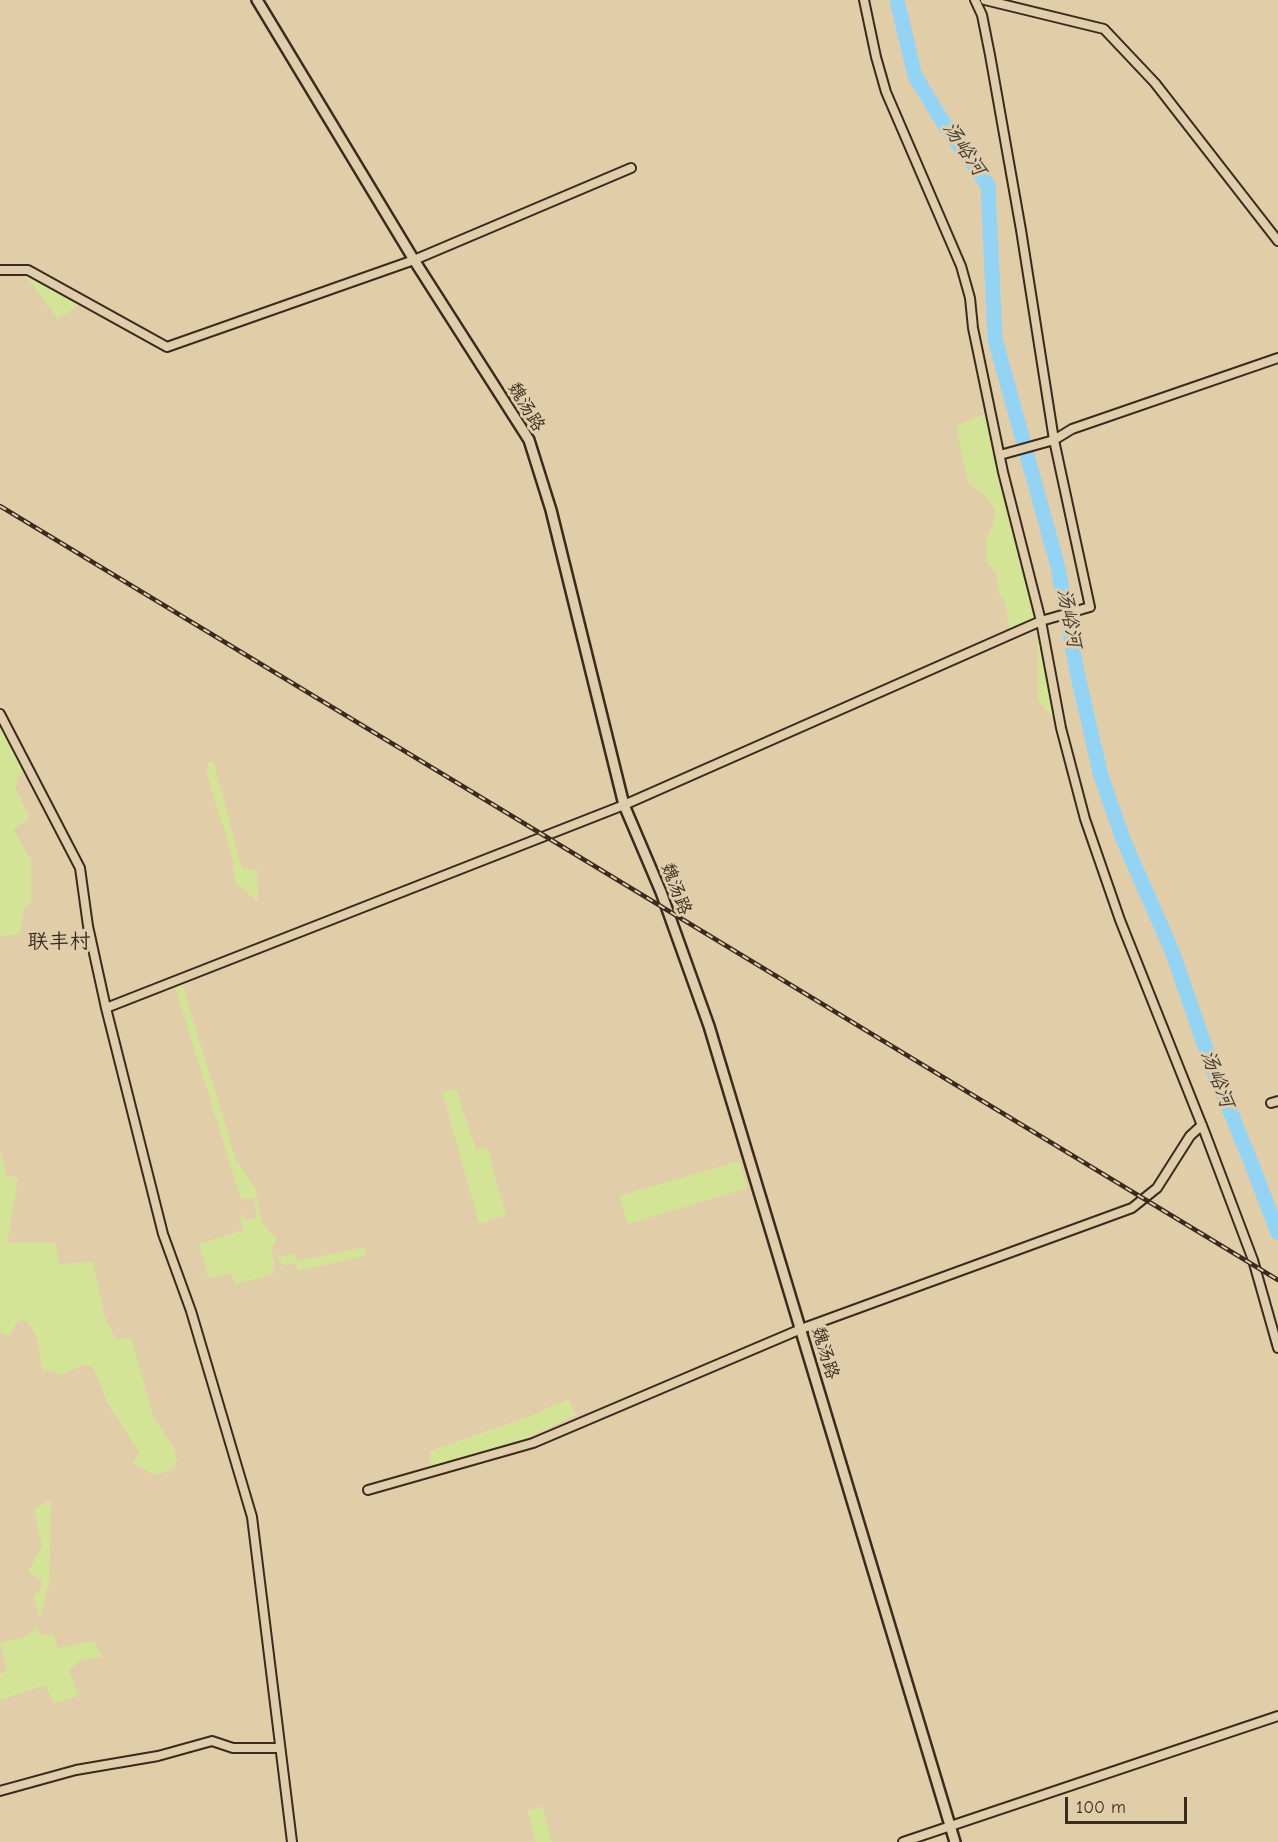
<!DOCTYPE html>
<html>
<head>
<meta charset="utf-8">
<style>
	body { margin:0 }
	#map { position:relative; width:1278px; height:1842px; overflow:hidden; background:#e2cda9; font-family:"Comic Neue",sans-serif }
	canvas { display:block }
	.scale { position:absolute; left:1065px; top:1797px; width:122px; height:27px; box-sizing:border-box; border:3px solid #3b2a1e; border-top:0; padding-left:8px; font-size:18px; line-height:21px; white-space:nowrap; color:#3b2a1e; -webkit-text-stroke:4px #e0cdab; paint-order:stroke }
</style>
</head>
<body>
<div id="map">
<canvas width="1278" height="1842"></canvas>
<div class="scale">100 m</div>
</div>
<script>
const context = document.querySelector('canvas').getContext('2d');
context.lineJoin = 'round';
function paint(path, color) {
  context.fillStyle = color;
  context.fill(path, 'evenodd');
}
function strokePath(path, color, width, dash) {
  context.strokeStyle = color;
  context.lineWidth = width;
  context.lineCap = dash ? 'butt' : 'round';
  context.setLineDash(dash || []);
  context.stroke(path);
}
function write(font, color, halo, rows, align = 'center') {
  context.font = font + ' "Comic Neue","LXGW WenKai TC",sans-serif';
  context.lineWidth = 6;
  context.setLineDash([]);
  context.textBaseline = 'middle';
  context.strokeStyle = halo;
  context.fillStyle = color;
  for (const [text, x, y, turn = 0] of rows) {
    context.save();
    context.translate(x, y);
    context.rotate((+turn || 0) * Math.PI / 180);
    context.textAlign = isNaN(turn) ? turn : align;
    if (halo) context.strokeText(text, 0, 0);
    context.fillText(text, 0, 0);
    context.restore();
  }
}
paint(new Path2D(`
	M21,269l60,34 -23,16z
	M989,413l5,26 -2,1 42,175 -1,4 -23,12 -5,-29 -5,-6 -4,-23 -10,-13v-22l7,-13 2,-16 -11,-14 -16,-13c-3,-19 -10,-38 -11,-57z
	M1038,635l19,85 2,2 -4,-1 -17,-22z
	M0,714l27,56 -10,7 -1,12 14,29 -17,11 18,31v43l-7,6 -5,25 -19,2z
	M214,762l27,105 16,4 1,31 -22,-18 -5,-32 -25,-81 2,-8z
	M181,980l55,180 19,28 7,35 15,16 -6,10 4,14 -3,12 -37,9 -4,-11 -22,5 -10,-34 45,-14 -4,-16 8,6 9,-3 -3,-19 -13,1 -67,-215z
	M456,1089l20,61 11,-3 1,2 18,67 -18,4v2l-9,1 -37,-131z
	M0,1146l6,30 12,1 -11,66h48l4,21 34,-2 11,53 12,25 15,-2 23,81 20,28 3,14 -3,8 -18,6 -23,-12 6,-11 -32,-50 -14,-35 -10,-2 -22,10 -14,-5 -4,3c-3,-17 -4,-48 -22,-54l-5,4 -5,12h-6l-5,-3z
	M739,1161l9,27 -120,36 -9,-28z
	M364,1247l3,8 -69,16 -2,-7 -13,1 -6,-8 18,-3 1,7h3z
	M569,1400l7,15 -68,32 -78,24v-20l111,-39 6,-4z
	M51,1499l-2,85 -9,33 -7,-21 7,-5 2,-11 -14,-8 14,-26 -8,-37z
	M37,1626l1,8 16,1 3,13 37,-7 8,16 -21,3 -12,10 9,26 -24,7 -9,-18 -45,15v-26l7,-3 -7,-28 28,-7z
	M542,1806l10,36h-16l-9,-31z`), '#d4e497');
strokePath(new Path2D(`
	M897,0l18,76 31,51 42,58 7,154 63,228 19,105 24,104 22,63 49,112 39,113 43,106 24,63`), '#93d4f5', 15);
const minor = new Path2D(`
	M864,0l12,57 10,35 75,174 9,32 3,30 30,144 38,149 20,107 24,91 35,101 85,213 48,127 25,88
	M985,0l119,29 51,54 123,158
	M0,270h28l139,77 247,-87 217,-92
	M1000,455l54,-15 18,-11 206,-71
	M0,714l80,154 8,58 18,82 57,226 28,77 61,206 40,325
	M106,1008l518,-203 417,-184 49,-14 -36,-167 -33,-210 -31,-175 -8,-40 -7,-15
	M1271,1103l7,-2
	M368,1490l165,-47 268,-114 331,-121 25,-20 33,-52 12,-11
	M0,1791l76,-21 82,-14 54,-15 21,7h46
	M903,1842l375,-126`);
const tertiary = new Path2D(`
	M257,0l157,260 115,180 22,70 73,295 37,87 48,134 246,816`);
strokePath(minor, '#3b2a1e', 12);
strokePath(tertiary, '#3b2a1e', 14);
strokePath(minor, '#e0cdab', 8);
strokePath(tertiary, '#e0cdab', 9);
const rail = new Path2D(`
	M0,506l1278,774`);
strokePath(rail, '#3b2a1e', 4.5);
strokePath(rail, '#e0cdab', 2, [7]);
write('18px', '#3b2a1e', '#e0cdab', [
	["魏汤路",526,407,59],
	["魏汤路",676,889,69],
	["魏汤路",825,1353,73]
]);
write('italic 20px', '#443b34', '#e0cdab', [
	["汤峪河",964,149,56],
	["汤峪河",1069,618,79],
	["汤峪河",1217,1079,69]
]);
write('21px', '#3b2a1e', '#e0cdab', [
	["联丰村",59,942]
]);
</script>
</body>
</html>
